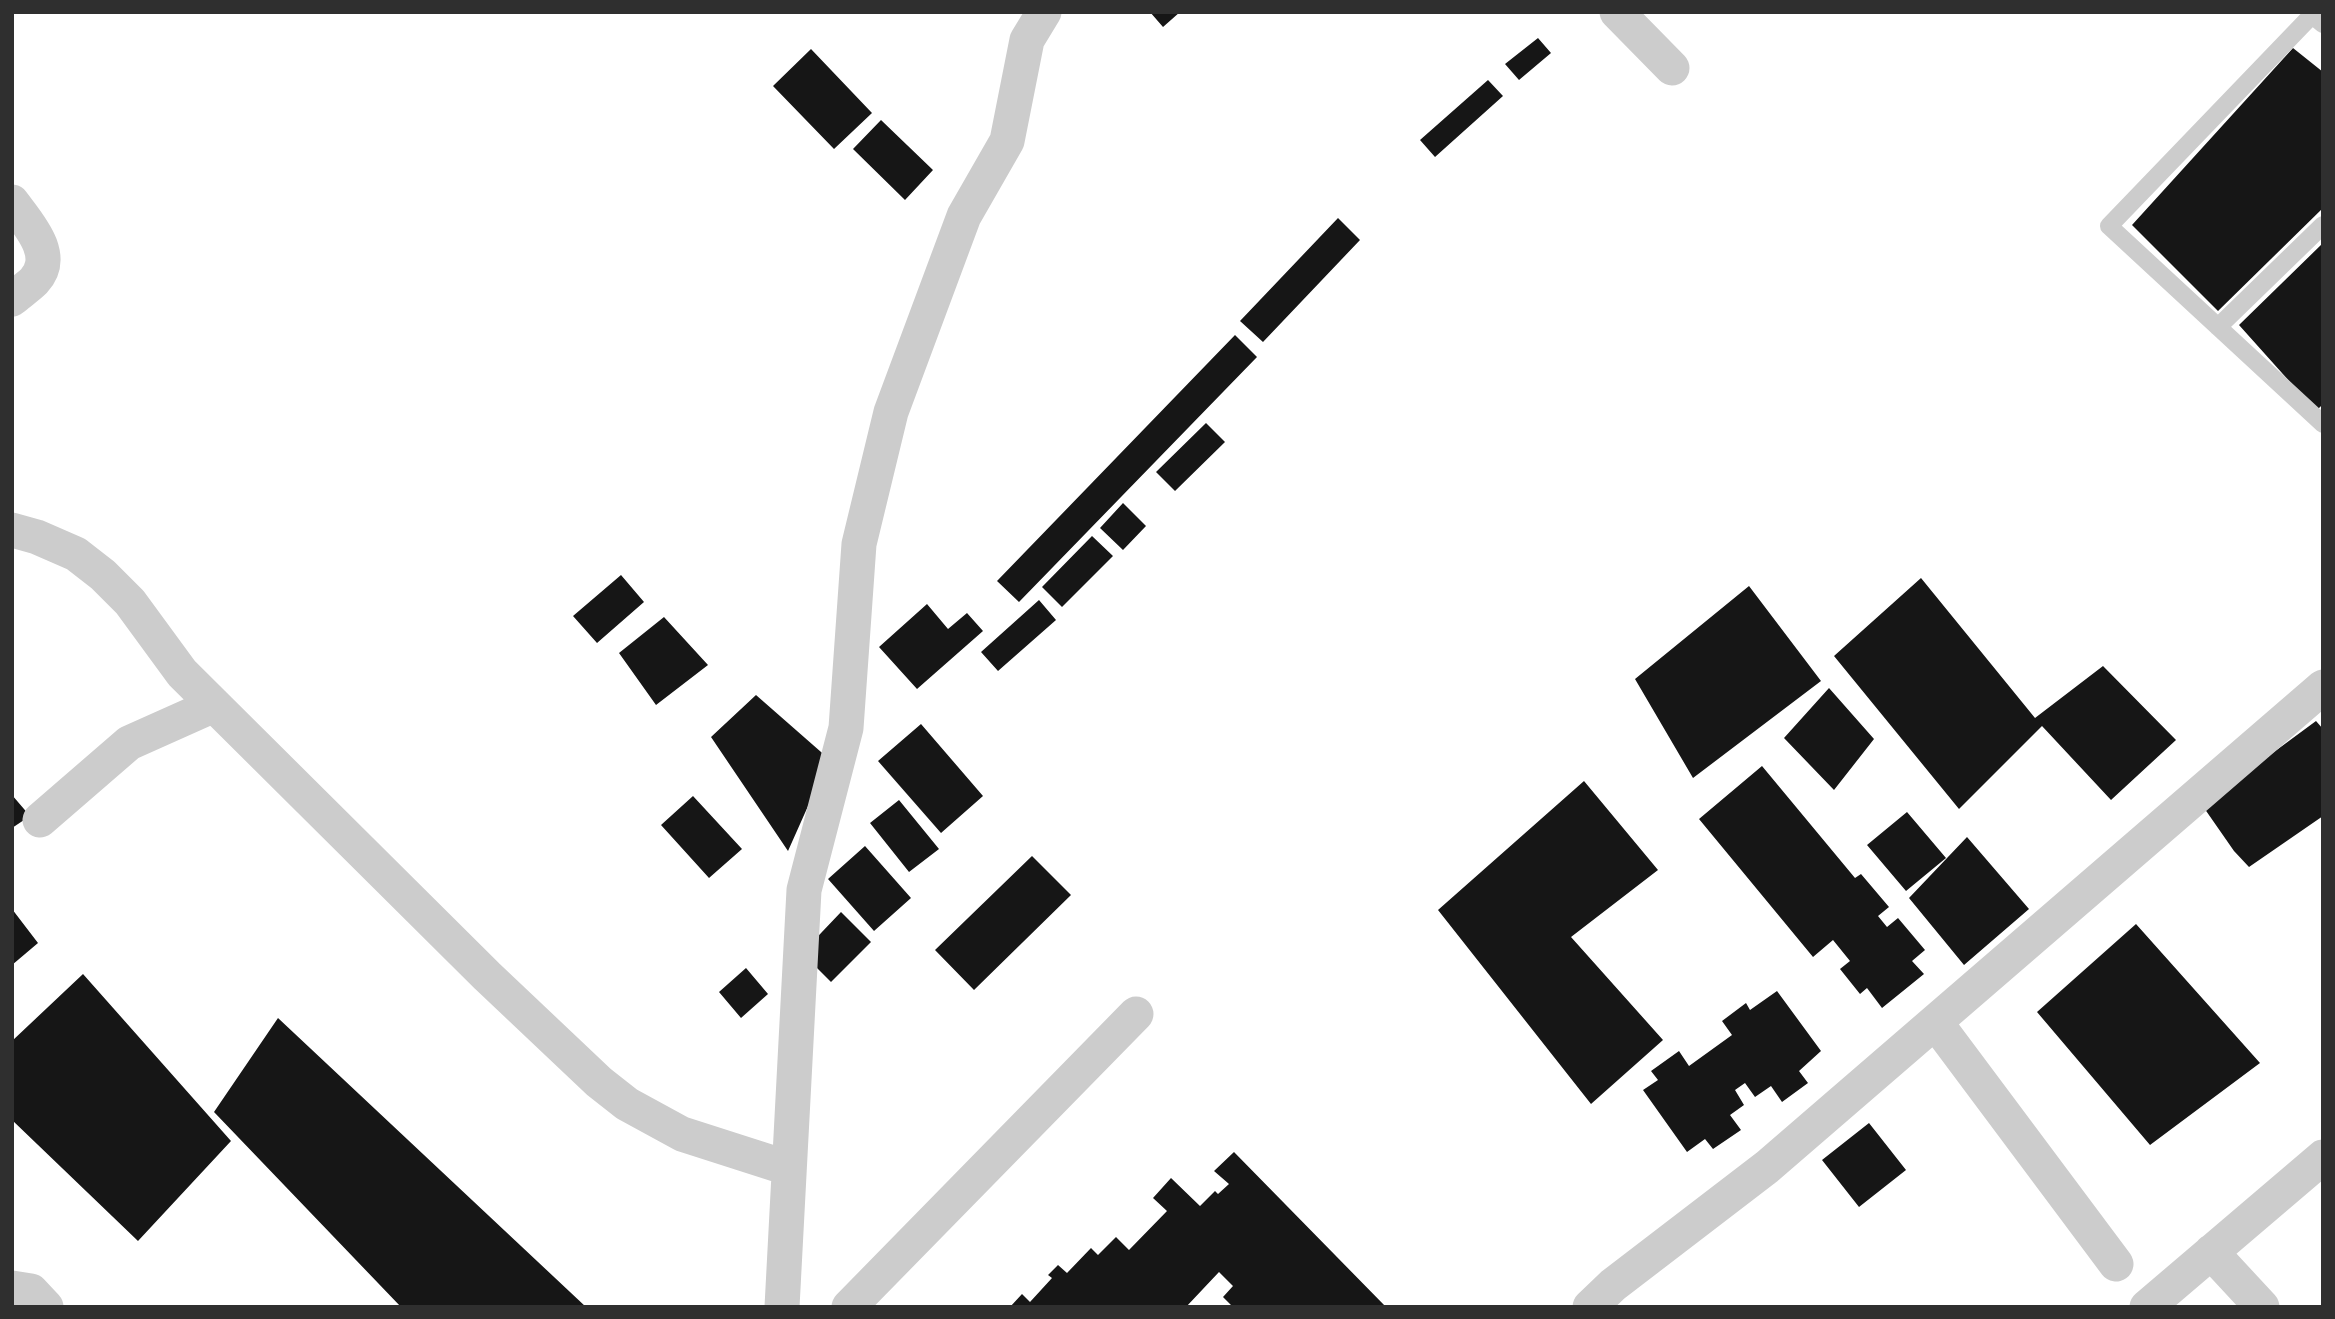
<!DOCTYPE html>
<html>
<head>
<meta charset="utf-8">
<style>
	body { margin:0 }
	#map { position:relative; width:2335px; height:1319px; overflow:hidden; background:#fff; font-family:Rubik,sans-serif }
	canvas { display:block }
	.frame { position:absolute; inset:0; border:14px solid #2f2f2f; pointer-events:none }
</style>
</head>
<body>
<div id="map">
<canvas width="2335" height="1319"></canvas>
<div class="frame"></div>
</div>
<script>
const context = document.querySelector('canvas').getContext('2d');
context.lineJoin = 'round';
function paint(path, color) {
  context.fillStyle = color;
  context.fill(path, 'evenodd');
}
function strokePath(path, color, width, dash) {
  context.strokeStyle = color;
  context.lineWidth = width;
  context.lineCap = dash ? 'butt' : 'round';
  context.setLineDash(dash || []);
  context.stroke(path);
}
paint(new Path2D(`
	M1150,12h30l-17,15z
	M1538,38l13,15 -32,27 -14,-16z
	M2293,48l30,24v136l-105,103 -86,-86z
	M811,49l61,64 -38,36 -61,-63z
	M1488,80l15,16 -68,61 -15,-17z
	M881,120l52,50 -28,30 -52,-51z
	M1338,218l22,22 -97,102 -23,-21z
	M2323,243v161l-7,7 -77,-86z
	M1235,335l22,22 -238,245 -22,-21z
	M1206,423l19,19 -50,49 -19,-19z
	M1123,503l23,23 -23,24 -23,-22z
	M1092,536l21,20 -51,51 -20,-20z
	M621,575l23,27 -47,41 -24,-27z
	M1921,578l114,140 68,-52 73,74 -65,60 -69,-74 -83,83 -125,-153z
	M1749,586l72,95 -128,97 -58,-99z
	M1039,600l17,20 -58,51 -17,-19z
	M927,604l21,25 19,-16 16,18 -66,58 -38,-42z
	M664,617l44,48 -52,40 -37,-52z
	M1829,688l45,51 -40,51 -50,-52z
	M756,695l73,64 -41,92 -77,-114z
	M2316,721l7,8v87l-74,51 -15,-16 -32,-46z
	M921,724l62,72 -42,37 -63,-72z
	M1762,766l93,112 6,-4 28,33 -11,9 9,11 11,-9 27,32 -13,11 12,13 -42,34 -15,-20 -7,6 -20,-25 10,-8 -17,-21 -20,17 -114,-138z
	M1584,781l74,89 -87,67 92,103 -72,64 -153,-194z
	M12,795l18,21 -18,12z
	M693,796l49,53 -33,29 -48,-53z
	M899,800l40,49 -30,23 -39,-49z
	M1907,812l39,46 -40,33 -39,-46z
	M1967,837l62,72 -65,56 -55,-67z
	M865,846l46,52 -37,33 -46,-52z
	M1032,856l39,39 -97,95 -39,-40z
	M12,909l26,34 -26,22z
	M841,912l30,30 -40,40 -29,-29z
	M2136,924l124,139 -110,82 -113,-133z
	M746,968l22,26 -27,24 -22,-26z
	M83,974l148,167 -93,100 -126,-121v-79z
	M1777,991l44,60 -22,20 9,12 -26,19 -11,-16 -16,11 -10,-14 -10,7 9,15 -14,10 11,15 -28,19 -8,-10 -18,13 -44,-62 15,-10 -7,-9 28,-20 10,15 43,-31 -10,-14 24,-18 4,7z
	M278,1018l308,289h-185l-187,-195z
	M1869,1123l37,47 -47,37 -37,-47z
	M1234,1152l152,155h-153l-10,-10 10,-11 -14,-14 -33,35h-176l12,-13 8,8 22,-24 -4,-3 10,-10 9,8 24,-25 7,7 18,-18 13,13 38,-39 -14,-13 18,-20 29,28 15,-15 3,3 11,-10 -15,-13z`), '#161616');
strokePath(new Path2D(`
	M2323,24l-11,-9 -203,211 214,198
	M2218,327l105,-102`), '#ccc', 18);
strokePath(new Path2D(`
	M1617,12l55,56
	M12,202c16,22 46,53 22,79 -6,6 -15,12 -22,18
	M12,530l25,7 39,17 27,21 27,27 52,71 305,303 112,106 28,22 55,30 106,34
	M40,820l89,-77 85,-38
	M1936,1023l180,241
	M2211,1252l51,55
	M12,1288l19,3 15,16
	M782,1307l22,-417 42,-162 13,-184 32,-132 73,-196 43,-75 20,-101 17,-28
	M849,1307l287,-293
	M1590,1307l23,-22 154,-118 556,-480
	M2147,1307l176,-150`), '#ccc', 35);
</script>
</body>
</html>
